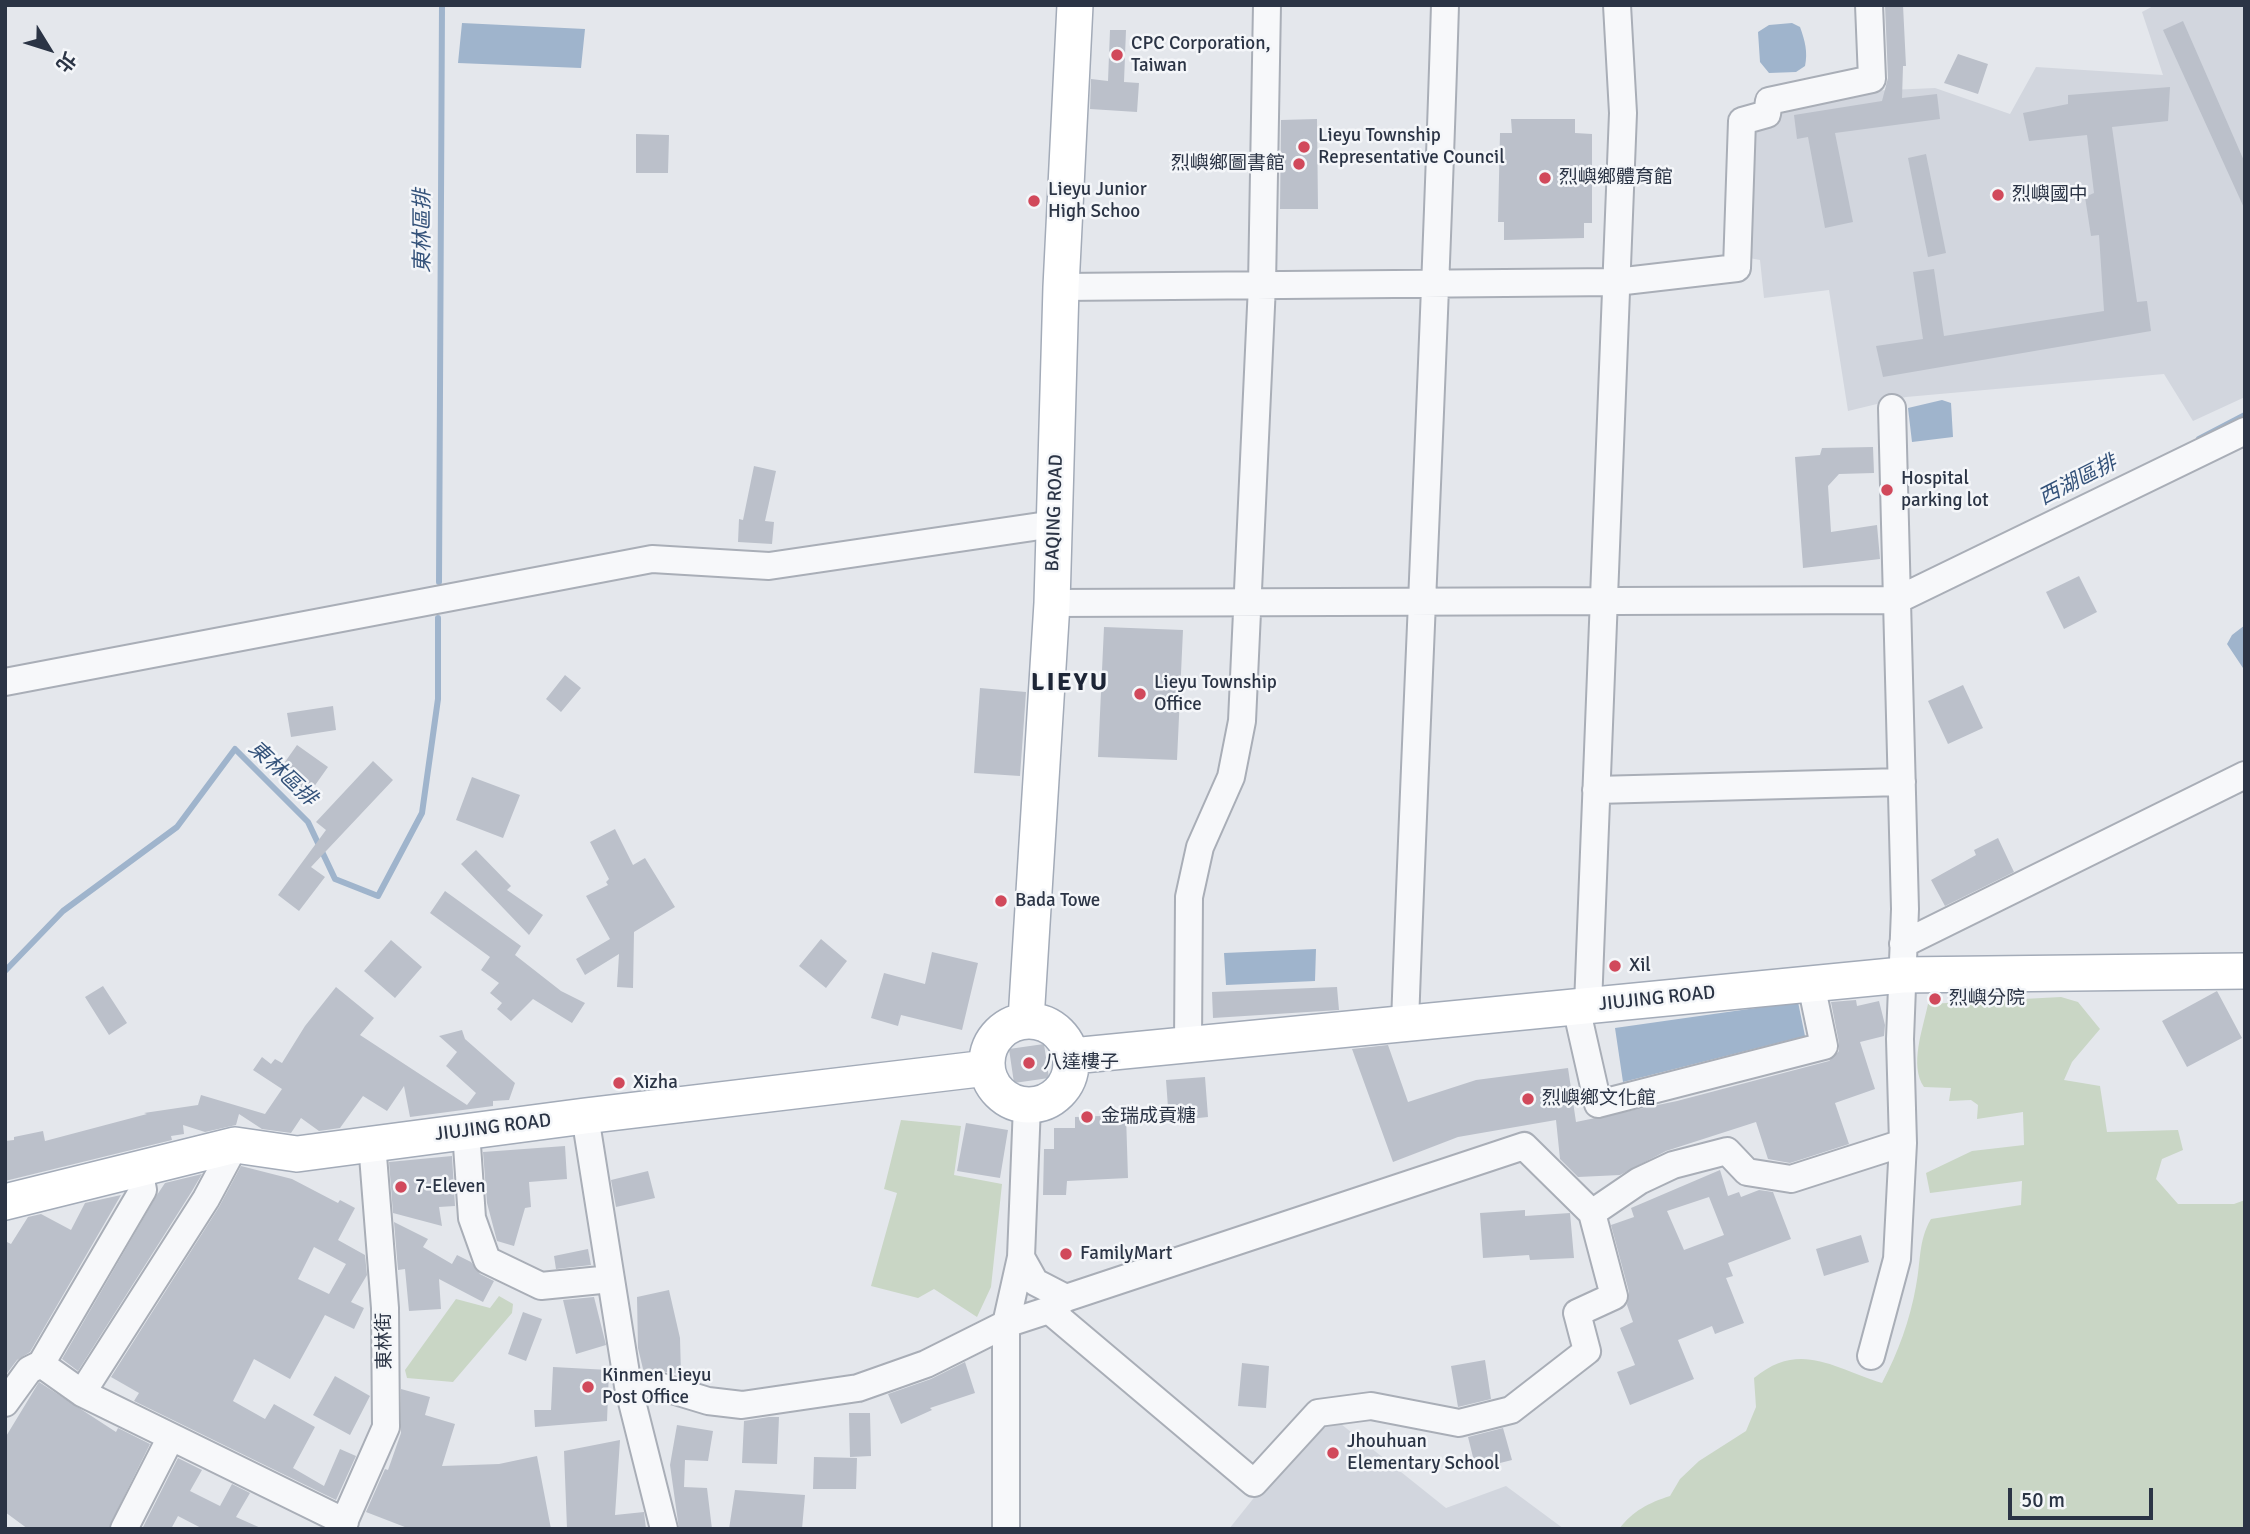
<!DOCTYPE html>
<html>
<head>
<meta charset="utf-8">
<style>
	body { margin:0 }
	#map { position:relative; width:2250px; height:1534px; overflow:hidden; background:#e4e7ec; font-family:Signika,"Noto Sans TC",sans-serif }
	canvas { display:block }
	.frame { position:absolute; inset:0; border:7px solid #2b3445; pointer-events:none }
	.north { position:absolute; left:14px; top:14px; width:70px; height:70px; -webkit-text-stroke:5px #f4f6f9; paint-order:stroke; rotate:128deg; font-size:19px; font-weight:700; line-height:28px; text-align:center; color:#2b3445 }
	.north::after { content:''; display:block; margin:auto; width:24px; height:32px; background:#2b3445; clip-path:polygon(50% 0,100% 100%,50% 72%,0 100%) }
	.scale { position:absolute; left:2008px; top:1488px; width:145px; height:32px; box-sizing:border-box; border:4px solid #2b3445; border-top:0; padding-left:9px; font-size:21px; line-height:24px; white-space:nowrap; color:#2b3445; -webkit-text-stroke:5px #f4f6f9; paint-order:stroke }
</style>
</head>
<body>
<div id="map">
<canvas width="2250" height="1534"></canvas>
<div class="frame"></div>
<div class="north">北</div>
<div class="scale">50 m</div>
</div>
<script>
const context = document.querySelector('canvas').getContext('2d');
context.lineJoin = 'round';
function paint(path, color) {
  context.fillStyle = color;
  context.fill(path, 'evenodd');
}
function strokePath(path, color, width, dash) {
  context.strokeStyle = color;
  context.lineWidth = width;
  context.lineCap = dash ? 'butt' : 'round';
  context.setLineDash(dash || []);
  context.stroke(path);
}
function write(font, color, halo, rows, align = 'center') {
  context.font = font + ' Signika,"Noto Sans TC",sans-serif';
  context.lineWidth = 5;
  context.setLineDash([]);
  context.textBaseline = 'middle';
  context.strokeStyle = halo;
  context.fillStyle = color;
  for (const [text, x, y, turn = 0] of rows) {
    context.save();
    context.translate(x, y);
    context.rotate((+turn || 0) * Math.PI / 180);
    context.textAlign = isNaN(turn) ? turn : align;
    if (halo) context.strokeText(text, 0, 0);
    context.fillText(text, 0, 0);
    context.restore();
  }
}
paint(new Path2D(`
	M2155,5h90v392l-52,24 -29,-47 -258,23 -58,14 -19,-121 -65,8 -4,-38 -11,-2 6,-127 11,-2 9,-21 93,-17 67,-3 75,26 26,-47 127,8 -21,-63z
	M1316,1420h20l110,88 60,-22 58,43h-335z`), '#d2d6de');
paint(new Path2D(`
	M2061,997l17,5 22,27 -28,33 -8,18 36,6 7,46 71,-2 5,20 -21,9 -6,20 22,25h56l11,-4v329h-626c14,-18 29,-26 51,-33l10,-17 19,-18 47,-30 10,-24 -2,-29c46,-38 79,-10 128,5 16,-30 28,-63 34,-97 5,-24 2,-45 15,-67l90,-14 1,-24 -92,12 -4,-20 46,-22 52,-6 -1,-33 -46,7 1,-14 -7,-5 -22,1 2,-13 -27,-1c-15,-22 -1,-58 4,-83z
	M901,1120l60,6 -7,49 48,9 -11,103 -14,30 -43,-28 -16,9 -47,-12 26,-93 -13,-4z
	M499,1296l14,8 -1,9 -59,69 -46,-4 -2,-8 51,-71 34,9z`), '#c9d6c5');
paint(new Path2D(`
	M462,23l123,6 -4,39 -123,-5z
	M1792,23l8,4c5,14 8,25 5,39l-9,6 -27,1 -9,-11 -2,-30 11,-7z
	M1942,400l9,3 2,34 -41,5 -4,-34z
	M2245,625v46l-18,-27 5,-9z
	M1316,949l-1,32 -89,4 -2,-32z
	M1798,1002l7,34 -182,46 -8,-54z`), '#9fb4cc');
strokePath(new Path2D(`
	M2199,439l46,-24
	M439,582l3,-577
	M5,971l58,-60 114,-84 58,-78 73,73 27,57 43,17 44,-83 16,-114v-81`), '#9fb4cc', 6);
paint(new Path2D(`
	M1885,5h18l3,61h-3l-1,32 35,-4 3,25 -105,14 18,89 -28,6 -17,-91 -11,2 -3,-24 88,-14 6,-23z
	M2183,21l62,142v47l-82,-180z
	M1110,30h16l-2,52 15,1 -2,29 -47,-3 1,-30 17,2z
	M1958,54l30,10 -10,30 -34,-11z
	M2170,87l-2,34 -56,6 25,175 10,-1 4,30 -268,46 -7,-31 47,-7 -10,-67 21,-3 10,67 160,-25 -5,-76 -8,1 -6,-39 9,-4 -7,-58 -58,6 -6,-28 45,-9v-9z
	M1317,119l1,90h-38l1,-89z
	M1511,119h64v14l17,1v89h-8v15l-80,2v-18h-6l2,-89h12z
	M636,134l33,1 -1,38h-32z
	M1926,154l20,99 -18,4 -20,-99z
	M1873,447l1,26 -35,1 -11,12 3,46 46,-7 3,34 -77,9 -8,-111 25,-2 2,-7z
	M754,466l22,5 -11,50 9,1 -2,22 -34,-2 1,-23 4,1z
	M2079,576l18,36 -33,17 -18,-37z
	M1104,627l79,3 -6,130 -79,-3z
	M565,675l16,13 -20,24 -15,-13z
	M1963,685l20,43 -35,16 -20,-43z
	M980,688l46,4 -6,84 -46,-3z
	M333,706l3,24 -45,7 -4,-24z
	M297,745l31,22 -22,31 -31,-22z
	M373,761l20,19 -82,87 14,10 -26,34 -21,-16 48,-65 -10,-8z
	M472,777l48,18 -17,43 -47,-18z
	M615,829l18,36 12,-7 30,49 -41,25 -1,56 -16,-1 2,-33 -34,21 -9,-16 34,-20 -24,-43 22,-11 -2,-3 3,-3 -19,-37z
	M1998,838l16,34 -69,34 -14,-26 45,-25 -2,-5z
	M476,850l35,36 -4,4 36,25 -14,20 -68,-71z
	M445,891l76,55 -6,9 46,36 24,12 -13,20 -39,-24 -22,22 -14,-12 5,-6 -12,-10 9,-10 -18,-13 9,-13 -60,-44z
	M821,939l26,22 -21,27 -27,-22z
	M391,940l31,27 -27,31 -31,-27z
	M932,952l46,11 -16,67 -61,-15 -3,11 -27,-8 13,-45 41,11z
	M103,986l24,37 -18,12 -24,-38z
	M336,987l38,31 -14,17 107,70 9,-12 -30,-27 11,-14 -18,-16 23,-6 3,9 50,44 -6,17 -16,1v5l-83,11 -6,-31 -17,25 -24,-15 -23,32 -21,3 -18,-13 -10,15 -29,-4 -23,-15 -3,11 -31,7 -22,-7 1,9 -13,2 1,4 -167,41v-40l9,-1v-3l29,-6 2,10 102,-27 -3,-1 54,-8 3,-10 64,19 17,-25 -29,-19 9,-13 9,7 4,-5 7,4 23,-37z
	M1337,987l2,23 -126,8 -1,-26z
	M2217,991l25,47 -55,29 -25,-46z
	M1856,1000l1,6 22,-5 6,24 -1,11 -24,6 15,47 -40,14 14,41 -59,19 -22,-4 -12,-37 -90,29 -46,24 -42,2 -18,-18 -4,-39 -98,17 -65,25 -41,-113 36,-4 20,57 68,-22 92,-12 8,54 101,-21 152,-40 10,-10v-8l-8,-41z
	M1044,1044l5,34 -35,5 -5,-34z
	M1205,1077l3,40 -39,4 -3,-41z
	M1126,1115l2,63 -61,3 -1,14h-23l1,-46h10v-21h21v-11z
	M966,1123l42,7 -8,48 -43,-7z
	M565,1146l2,33 -38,3 2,25 -6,1 -11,38 -17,-5 -10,-38 -4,-51z
	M452,1156l3,50 -16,1 3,19 -49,-13 -4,-51z
	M241,1166l51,13 46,24 2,-3 15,8 -17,32 27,15 2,20 -16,27 13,6 -10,21 -29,-14 -35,64 -36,-20 -21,42 32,18 9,-15 41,23 -22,41 31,18 16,-37 16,7 -20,44 -202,-99 5,-8 -28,-16 108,-170zM314,1247l32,17 -17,30 -31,-15z
	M1720,1170l8,26 11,-4 2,5 18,-7 14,2 18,47 -63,24 5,13 -7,2 18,45 -29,11 -3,-8 -34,14 16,39 -64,26 -13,-33 18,-7 -15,-37 13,-6 -6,-17 2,-13 -18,-67 23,-8 -3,-9zM1709,1197l15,38 -40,15 -17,-39z
	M648,1171l7,27 -39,9 -5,-27z
	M202,1174l-10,17 -114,180 -16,-12 95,-164 8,-12z
	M121,1195l-91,157 -13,8 -12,16v-135l6,3 17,-27 13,-3 30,16 14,-27z
	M1525,1210v6l45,-3 4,45 -44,2 -1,-5 -46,3 -3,-45z
	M394,1222l34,17 -5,8 29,17 5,-9 14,7 9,12 14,7 -11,21 -44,-23 2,30 -32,2 -4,-42 -7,1z
	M1861,1235l8,27 -45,14 -8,-27z
	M588,1249l3,16 -35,4 -2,-13z
	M669,1290l11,48 1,36 -38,-5 -5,-21 -1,-51z
	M594,1297l12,48 -30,9 -13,-54z
	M523,1312l19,7 -16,42 -18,-7z
	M1485,1360l6,39 -33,8 -7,-41z
	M965,1362l10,31 -45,15 2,2 -31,14 -13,-30 43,-15z
	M1242,1363l27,3 -3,42 -28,-2z
	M553,1367l56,3 -2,51 -72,6 -1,-17h17z
	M335,1376l35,20 -20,39 -37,-20z
	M39,1382l77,50 2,-4 32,16 -42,85h-80l-23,-17v-74z
	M401,1389l29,8 -5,18 30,9 -13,42 57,-2 38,-8 14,73h-141l-44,-17 19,-43 3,1 13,-37z
	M849,1413h21l1,43 -21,1z
	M769,1417h10l-2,47 -35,-1 2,-42z
	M677,1425l36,6 -5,30 -23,-1 -1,27 23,1 5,41h-33l-9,-64z
	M1503,1428l9,32 -36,9 -8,-32z
	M620,1440l-5,75 29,-3 2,17h-79l-3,-78z
	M814,1457l43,1 -1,31h-43z
	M178,1458l24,12 -12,21 30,15 12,-22 18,9 -14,24 27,12h-60l-25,-13 -7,13h-29z
	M735,1490l70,5 -3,34h-73z`), '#bbc0ca');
const minor = new Path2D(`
	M1061,287l555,-5 121,-14 5,-147 25,-7 2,-13 103,-22 -3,-74
	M1052,603l845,-3 348,-169
	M5,682l647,-123 117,7 285,-42
	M1596,790l306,-8
	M1903,944l342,-169
	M1588,1005l35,-892 -6,-108
	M1576,1007l22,97 226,-58 -13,-62
	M1405,1024c12,-340 30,-679 40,-1019
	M1188,1044l1,-147 11,-50 31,-70 11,-56 20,-436 5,-280
	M585,1116l43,270 36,143
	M466,1131l6,87 15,42 54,26 70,-7
	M1592,1213l47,-32 34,-16 54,-14 20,21 44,7 112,-36
	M1021,1257l14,25 31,16
	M1871,1356l26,-97 6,-116 -3,-104 5,-130 -13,-501
	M41,1364l41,29 263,129
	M628,1386l24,-2 56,17 34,4 116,-17 68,-24 80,-40 15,-67 6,-152
	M82,1393l124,-194 29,-54
	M5,1403l24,-33 12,-6 102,-174 -4,-21
	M124,1529l47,-92
	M341,1529l45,-102 -1,-119 -13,-165
	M1006,1529v-205l43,-14 17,-12 458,-152 68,67 22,83 -37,17 10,38 -76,59 -52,13 -88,-17 -53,7 -64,70 -205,-173`);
const major = new Path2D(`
	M1026,1020l26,-417 9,-316 14,-282
	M987 1063a42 42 0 1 1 84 0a42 42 0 1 1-84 0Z
	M1072,1056l830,-81 343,-4
	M5,1202l230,-57 62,9 288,-38 402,-48`);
strokePath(minor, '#a9aeb7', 30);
strokePath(major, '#a3abb8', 38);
strokePath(minor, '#f7f8fa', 26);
strokePath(major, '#fff', 35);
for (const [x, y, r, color] of [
	[1117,55,7,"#d1495b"],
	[1304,147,7,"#d1495b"],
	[1299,164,7,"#d1495b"],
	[1545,178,7,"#d1495b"],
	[1998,195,7,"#d1495b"],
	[1034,201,7,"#d1495b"],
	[1887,490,7,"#d1495b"],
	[1140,694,7,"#d1495b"],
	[1001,901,7,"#d1495b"],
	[1615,966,7,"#d1495b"],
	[1935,999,7,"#d1495b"],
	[1029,1063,7,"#d1495b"],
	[619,1083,7,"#d1495b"],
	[1528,1099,7,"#d1495b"],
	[1087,1117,7,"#d1495b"],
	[401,1187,7,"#d1495b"],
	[1066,1254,7,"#d1495b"],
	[588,1387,7,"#d1495b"],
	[1333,1453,7,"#d1495b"]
]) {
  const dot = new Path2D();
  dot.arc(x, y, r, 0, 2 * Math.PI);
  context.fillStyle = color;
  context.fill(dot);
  strokePath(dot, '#f4f6f9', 2.5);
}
write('19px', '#2b3445', '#f4f6f9', [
	["CPC Corporation,",1131,44],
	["Taiwan",1131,66],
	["Lieyu Township",1318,136],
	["Representative Council",1318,158],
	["烈嶼鄉圖書館",1285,164,"right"],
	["烈嶼鄉體育館",1559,178],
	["Lieyu Junior",1048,190],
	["High Schoo",1048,212],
	["烈嶼國中",2012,195],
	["Hospital",1901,479],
	["parking lot",1901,501],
	["Lieyu Township",1154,683],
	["Office",1154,705],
	["Bada Towe",1015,901],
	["Xil",1629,966],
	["烈嶼分院",1949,999],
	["八達樓子",1043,1063],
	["Xizha",633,1083],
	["烈嶼鄉文化館",1542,1099],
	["金瑞成貢糖",1101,1117],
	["7-Eleven",415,1187],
	["FamilyMart",1080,1254],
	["Kinmen Lieyu",602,1376],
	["Post Office",602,1398],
	["Jhouhuan",1347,1442],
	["Elementary School",1347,1464]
], 'left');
write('19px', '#2b3445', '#f4f6f9', [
	["BAQING ROAD",1055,513,-88],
	["JIUJING ROAD",1657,999,-6],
	["JIUJING ROAD",493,1128,-7],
	["東林街",385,1341,-91]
]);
write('italic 21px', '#34527a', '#f4f6f9', [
	["東林區排",423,231,-90],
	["西湖區排",2078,481,-27],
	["東林區排",282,774,43]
]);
context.letterSpacing = '2px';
write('bold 26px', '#1d2536', '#f4f6f9', [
	["LIEYU",1070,683]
]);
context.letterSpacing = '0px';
</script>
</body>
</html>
